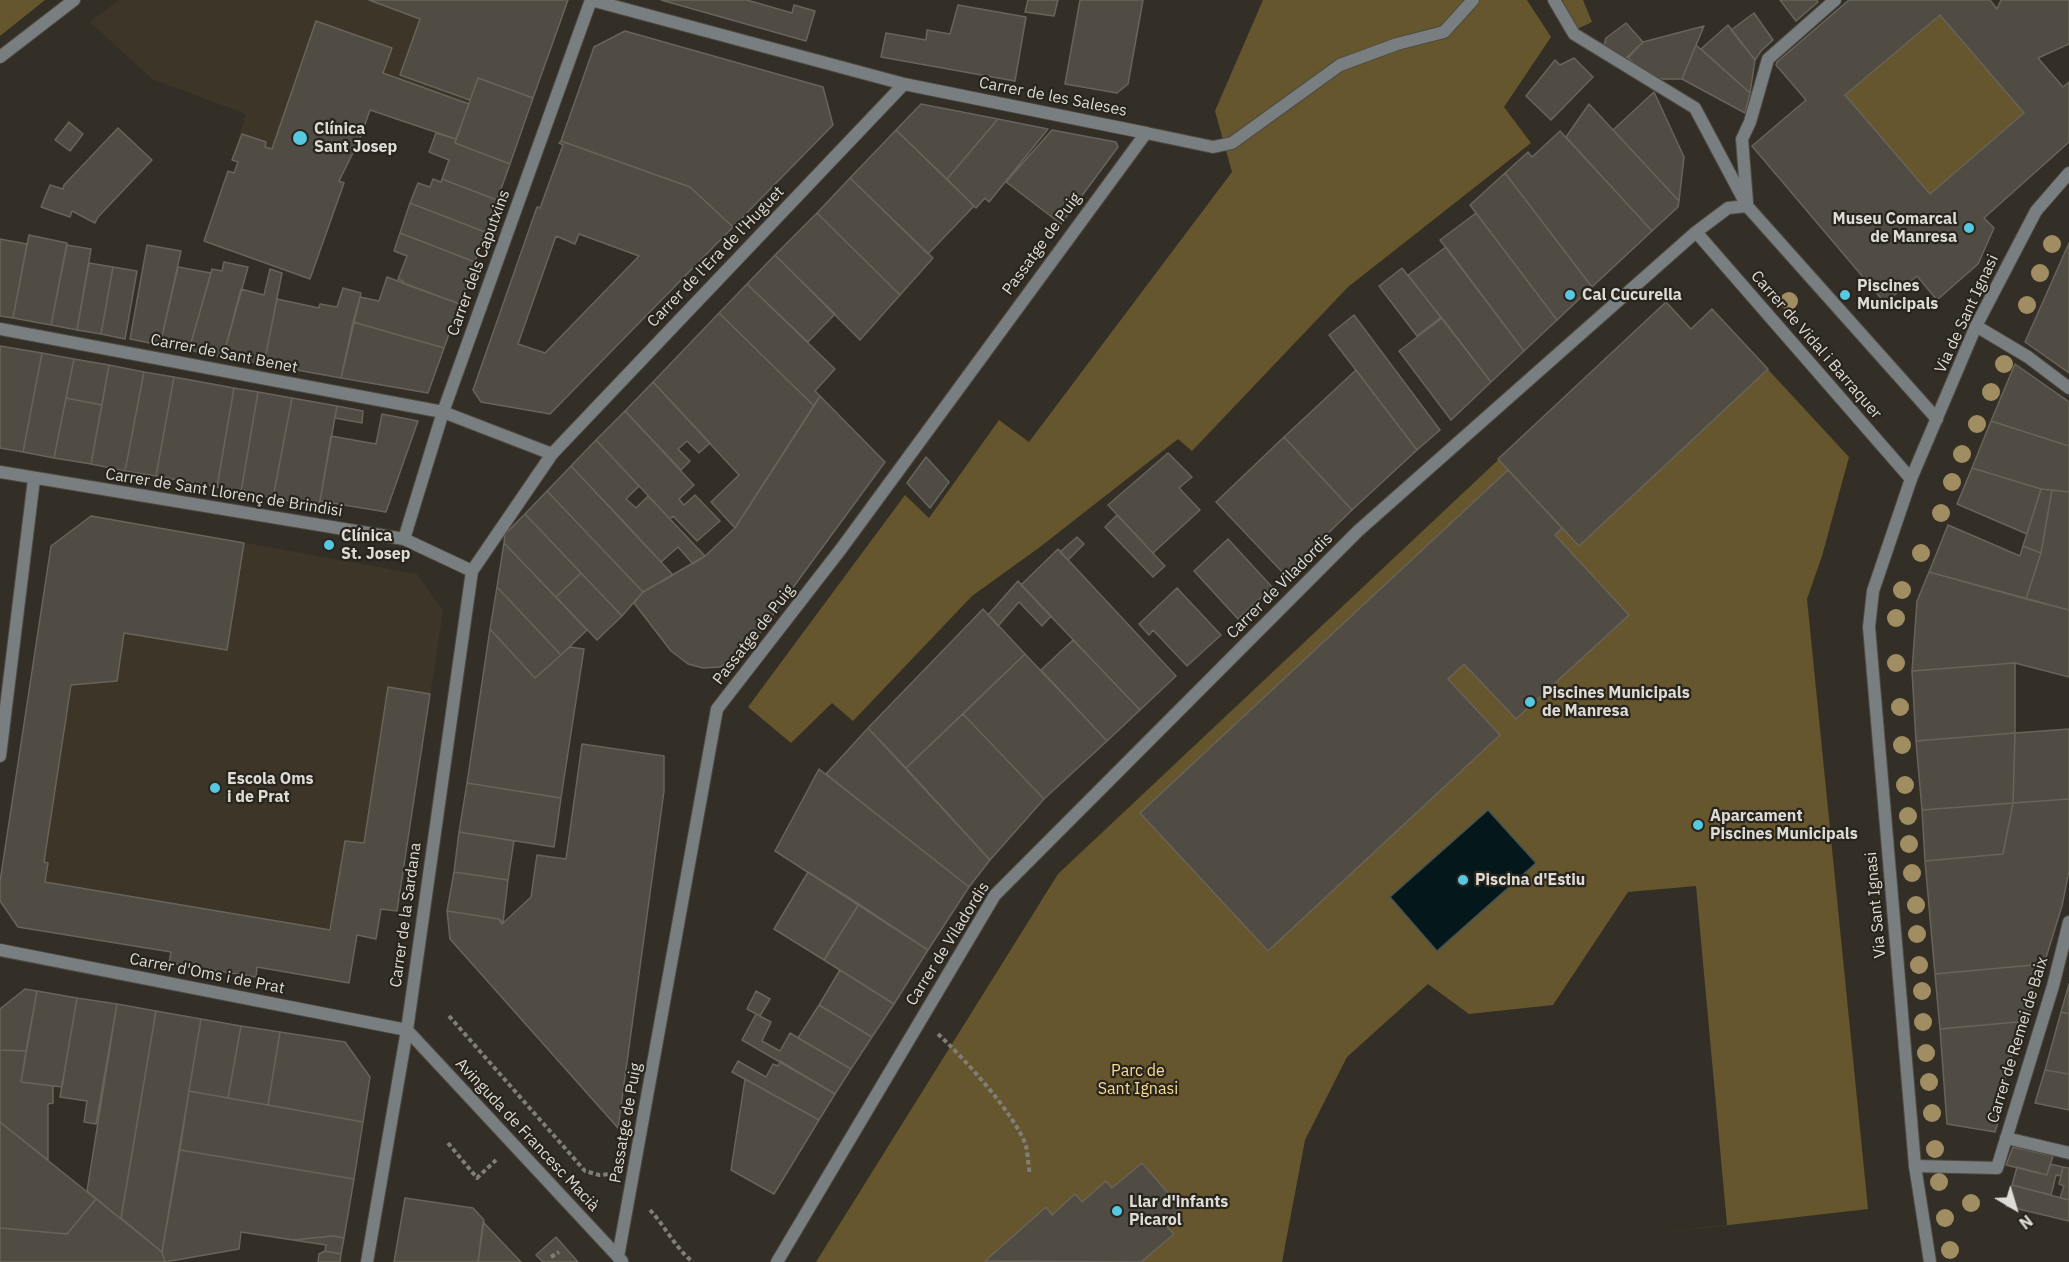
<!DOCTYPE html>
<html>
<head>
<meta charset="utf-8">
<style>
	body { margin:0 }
	#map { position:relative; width:2069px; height:1262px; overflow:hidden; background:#332f27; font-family:"IBM Plex Sans",sans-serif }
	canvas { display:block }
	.north { position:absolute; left:1985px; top:1178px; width:60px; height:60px; -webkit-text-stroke:4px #29251d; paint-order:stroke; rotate:142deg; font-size:16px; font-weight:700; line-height:24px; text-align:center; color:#dedcd6 }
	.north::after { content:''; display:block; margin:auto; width:21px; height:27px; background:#dedcd6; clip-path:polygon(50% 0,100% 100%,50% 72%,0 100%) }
</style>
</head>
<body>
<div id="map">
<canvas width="2069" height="1262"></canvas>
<div class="north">N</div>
</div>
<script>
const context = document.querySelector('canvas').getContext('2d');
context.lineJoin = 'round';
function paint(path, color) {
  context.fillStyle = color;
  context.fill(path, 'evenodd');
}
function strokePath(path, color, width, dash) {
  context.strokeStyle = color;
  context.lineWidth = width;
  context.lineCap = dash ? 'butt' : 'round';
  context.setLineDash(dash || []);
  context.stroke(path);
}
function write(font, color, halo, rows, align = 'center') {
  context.font = font + ' "IBM Plex Sans",sans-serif';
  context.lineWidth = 4.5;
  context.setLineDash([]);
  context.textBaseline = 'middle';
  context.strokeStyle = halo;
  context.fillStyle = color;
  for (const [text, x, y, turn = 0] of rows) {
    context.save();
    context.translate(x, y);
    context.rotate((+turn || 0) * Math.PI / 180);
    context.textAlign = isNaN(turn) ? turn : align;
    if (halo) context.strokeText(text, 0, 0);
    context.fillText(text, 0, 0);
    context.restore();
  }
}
paint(new Path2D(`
	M119,0h449l-58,164 -55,-21v-4l-85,-29 -31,71 5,2 -34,96 -106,-38 24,-70 6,2 4,-11 -6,-2 14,-46 -94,-35 -62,-57z
	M91,515l326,59 26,37 -46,300 -16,-2 -5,30 -19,-4 -8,48 -91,-16 -2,10 -87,-14 1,-11 -152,-25 -18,-26v-19l51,-336z`), '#3d3628');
paint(new Path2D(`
	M0,0h45l-45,36z
	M1263,0h264l24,37 -47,70 27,36 -183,144 -156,164 -14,-12 -138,108 -68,49 -119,125 -21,-18 -41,40 -43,-36 157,-212 24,23 70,-98 30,22 203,-270 -17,-61z
	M1562,0h21l9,22 -15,7z
	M1940,15l84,98 -94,81 -85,-99z
	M1666,302l25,27 21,-20 137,148 -27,99 -15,43 61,610 -217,25 76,-9 -31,-339 -68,6 -75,113 -84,9 -41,-30 -81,73 -42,83 -23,122h-466l242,-388z`), '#66562e');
const water = new Path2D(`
	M1488,810l48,53 -99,88 -47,-54z`);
paint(water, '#04171b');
strokePath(water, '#455253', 1.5);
const building = new Path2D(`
	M369,0h199l-35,98 -55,-20 -8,22 -70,-25 20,-56z
	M661,0h86l45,13 2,-8 21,6 -9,30z
	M1028,0h30l-4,16 -29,-4z
	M1080,0h63l-15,84 -11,9 -52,-9z
	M1780,0h37l1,2 -22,19z
	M1849,0h141l7,9 4,-9h68v44l-31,14 25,29 6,-5v60l-85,76 10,10 -16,36 -41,36 -20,-24 -32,27 -133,-157 54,-46 -30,-35 1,-3zM1940,15l84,98 -94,81 -85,-99z
	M958,5l68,12 -11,64 -134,-24 5,-24 40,7 1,-10 23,4z
	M1754,13l19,27 -12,11 -6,9 -24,-30z
	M316,21l76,27 -9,25 86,31 -13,35 -86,-29 -11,31 -20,40 5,2 -34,96 -106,-38 24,-70 6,2 4,-11 -6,-2 10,-26 24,8 -1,5 7,2z
	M1626,23l17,19 -18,17 -21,-13 2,-8z
	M1728,25l27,35 -5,33 -49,-44z
	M1704,26l-22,53h-30l-24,-21 15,-16z
	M625,31l198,56 10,38 -100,102 -43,-40 -129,-46 33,-94z
	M1696,45l54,48 -5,20 -63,-34z
	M1574,58l19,19 -42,43 -25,-24 29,-36 5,5z
	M478,78l55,20 -23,66 -55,-21z
	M1654,92l30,65 -5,44 -66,-71z
	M921,104l77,15 -51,60 -51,-49z
	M1589,104l90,97 -1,6 -26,24 -86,-94z
	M998,119l50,10 -59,73 -4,-4 -9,10 -29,-29z
	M69,122l14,12 -13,17 -15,-11z
	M118,128l34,32 -54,57 -3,6 -23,-12 -2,6 -29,-10 9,-22 13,4 1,-4z
	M896,130l78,76 -46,48 -78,-76z
	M1052,130l64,12 2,5 -57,77 -55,-42z
	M1560,131l92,100 -60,56 -87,-114 23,-21 4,5z
	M436,133l20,6 -1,4 55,21 -13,36 -55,-21 7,-19 -20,-8z
	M561,141l129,46 43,40 -183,187 -69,-12 -8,-12 64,-183 3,1 23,-63 -4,-2zM579,234l60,22 -94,97 -27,-9 38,-108 19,8z
	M1505,173l87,114 -35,33 -87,-115z
	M850,178l83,80 -33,37 -83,-82z
	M433,179l8,3 1,-3 55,21 -12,32 -75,-29 8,-20 12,4z
	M410,203l75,29 -10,30 -75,-29z
	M817,213l83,82 -40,45 -85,-85z
	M1476,213l81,107 -33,31 -84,-111z
	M400,233l75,29 -15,42 -58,-21 1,-2 -5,-2 9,-23 -13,-5z
	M29,235l38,8 -16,82 -38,-7z
	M0,239l27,5 -14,74 -13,-2z
	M2069,243v130l-44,-31z
	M67,245l24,4 -14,81 -26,-5z
	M147,245l34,6 -21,94 -30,-6z
	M1446,247l78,104 -33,31 -83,-107z
	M775,255l60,59 -27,28 -61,-58z
	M224,262l24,5 -25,90 -34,-7 23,-81 10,2z
	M89,263l24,4 -12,67 -24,-4z
	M113,267l24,4 -12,68 -24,-5z
	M178,267l33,6 -22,77 -29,-5z
	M1402,268l39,49 -24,19 -38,-50z
	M270,269l12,4 -18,91 -41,-7 18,-68 23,6z
	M387,277l73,27 -16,44 -91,-26 7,-25 19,4z
	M747,284l88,85 -20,22 5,5 -6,10 -95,-93z
	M343,288l18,5 -20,85 -77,-14 13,-65 42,9 1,-4 17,3z
	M1666,302l25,27 21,-20 56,60 -189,177 -81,-87z
	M719,313l95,93 -79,122 -24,-26 28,-27 -86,-93z
	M1354,315l86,115 -23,20 -88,-115z
	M1442,318l49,64 -40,38 -52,-69z
	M353,322l91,26 -16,45 -87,-15z
	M0,346l42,7 -19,99 -23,-4z
	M42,353l32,6 -20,99 -31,-6z
	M74,359l35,6 -7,40 -36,-7z
	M2015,364l54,38v44l-78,-25z
	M109,365l35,7 -19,99 -34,-7z
	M1356,370l61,80 -65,60 -68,-73z
	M144,372l30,5 -18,99 -31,-5z
	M174,377l60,11 -17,99 -61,-11z
	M653,382l57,61 -11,10 -12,-12 -9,8 12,12 -9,9 -56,-59z
	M234,388l24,4 -17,100 -24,-5z
	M258,392l34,6 -19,100 -32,-6z
	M820,396l65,66 -140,191 -25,14 -17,1 -15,-4 -17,-13 -37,-48 9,-11 62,-36 30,-28z
	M66,398l36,7 -11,59 -37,-6z
	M292,398l45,8 -18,100 -46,-8z
	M337,406l26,5 -1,12 -27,-5z
	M625,411l69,74 -15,14 5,6 11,-10 25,26 -23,20 -24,-25 -3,3 -74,-79z
	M382,414l36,7 -32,91 -66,-11 11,-65 45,8z
	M1991,421l78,25v46l-28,-3 -69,-21z
	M1284,437l68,73 -67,65 -69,-73z
	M596,440l43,46 -13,13 10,9 12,-12 57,60 -12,8 -15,-17 -17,15 -18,-19 -72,-77z
	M1168,453l24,24 -13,11 21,22 -47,43 -45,-48z
	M926,457l23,25 -19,26 -23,-25z
	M571,466l54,57 48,52 -30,17 -96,-101z
	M1972,468l69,21 -14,45 -70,-30z
	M1508,470l54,58 -7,7 74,80 -113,104 -52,-55 -16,15 52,56 -232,216 -128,-138z
	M2041,489l11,1 -11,63 -18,-7z
	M2052,490l17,2v118l-43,-11 15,-46z
	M547,491l96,101 -21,24 -97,-102z
	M525,514l56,59 -25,24 -52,-54 1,-9z
	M1117,515l48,51 -12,11 -48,-50z
	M91,516l153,27 -17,107 -103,-17 -7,48 -46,4 -27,177 4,1 -3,19 285,48 15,-89 19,2 24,-156 42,7 -33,217 -16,-2 -5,30 -19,-4 -8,48 -92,-16 -1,10 -87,-14 2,-11 -153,-25 -18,-26v-19l51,-336z
	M1948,525l72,31 3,-10 18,7 -15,46 -97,-27z
	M1077,537l7,7 -16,16 -8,-8z
	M1228,539l44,48 -34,32 -44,-48z
	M504,543l83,87 -26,25 -64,-68z
	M1058,549l118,127 -36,34 -119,-125z
	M1929,572l140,38v67l-54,-14 -103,8 5,-70z
	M581,573l41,43 -25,24 -41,-43z
	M1018,581l33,35 -9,10 -23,-24 -21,24 -10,-11z
	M497,587l64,68 -26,23 -45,-49z
	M1177,588l44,47 -34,31 -34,-36 -4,5 -10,-11z
	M983,609l42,45 -119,114 -38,-40z
	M490,629l45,49 35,-31 14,2 -23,149 -94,-15z
	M1073,640l67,70 -33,31 -66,-71z
	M1025,654l82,87 -63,58 -81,-85z
	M2015,663v70l-99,8 -4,-70z
	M963,714l81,85 -54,61 -84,-92z
	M868,728l122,132 -21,27 -143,-113z
	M2069,729v70l-56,4 2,-70z
	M2015,733l-2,70 -91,7 -6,-69z
	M582,744l82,12v35l-46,337 -168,-189 -3,-28 52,8 3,5 29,-27 6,-42 29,4z
	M819,769l150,118 -41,63 -153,-99z
	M467,783l94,15 -7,49 -95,-15z
	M2069,799v72l-7,35 -18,58 -109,10 -10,-113 78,-7 10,-51z
	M2013,803l-10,51 -78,7 -3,-51z
	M459,832l55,9 -6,39 -54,-8z
	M454,872l54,8 -5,43 -4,-4 -52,-8z
	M808,872l51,32 -35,56 -50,-31z
	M859,904l69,46 -34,54 -70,-44z
	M2044,964l-4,16 -6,1 -8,28h5l-3,12 -88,8 -5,-55z
	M840,970l54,34 -22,33 -53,-32z
	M2069,984v30l-8,-2z
	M25,989l12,2 -11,60 -26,-1v-41z
	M37,991l40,7 -15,89 -41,-5z
	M756,991l14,8 -10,17 -13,-7z
	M77,998l40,6 -21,120 -12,-2 3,-21 -27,-4z
	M117,1004l39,7 -35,208 -34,-28z
	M819,1005l53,32 -21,32 -53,-31z
	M156,1011l45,8 -39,233 -41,-34z
	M2061,1012l8,2v60l-24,-4z
	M756,1014l15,8 -9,19 18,10 10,-18 61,36 -16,25 -93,-54z
	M201,1019l40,7 -13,72 -39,-7z
	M2028,1021l-7,21 -5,-2 -20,71 5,1 -6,20 -48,-8 -7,-95z
	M241,1026l39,6 -12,73 -40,-7z
	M280,1032l65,10 25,35 -7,45 -95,-17z
	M0,1050l26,1 -5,31 32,4v17l-5,1v56l-48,-38z
	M738,1061l28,16 7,-13 5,2 2,-5 55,33 -16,26 -87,-48z
	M2045,1070l24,4v36l-34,-7z
	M745,1079l74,41 -45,74 -43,-24z
	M189,1091l174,31 -9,57 -174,-29z
	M0,1122l96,77 -29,35 -67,-6z
	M2013,1147l40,9 -6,19 -41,-10z
	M180,1150l174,29 -10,59 -11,-2 -40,4 -52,-8 -2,17 -74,13 -3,-10z
	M1142,1163l39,45 -18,15 11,11 -33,28 -156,-1 61,-54 6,8 23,-21 7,8 24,-21 6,7z
	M2050,1164l13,3 -2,9 -5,-1 -5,20 -39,-10 5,-18 30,8z
	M2063,1167l6,1v32l-9,-2 4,-12 -5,-2z
	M2012,1185l57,15v21l-63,-15z
	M405,1198l68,10 11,12 -6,42h-84z
	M96,1199l66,53 3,10h-165v-34l67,6z
	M483,1222l37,39 1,1h-43z
	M333,1236l11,2 -3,16 -16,-3 1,-6 -33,-5z
	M556,1237l22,25h-35l-7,-7z
	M325,1251l16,3 -1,8h-22l1,-8z`);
paint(building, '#504c43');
strokePath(building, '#69645b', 1.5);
const pedestrian = new Path2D(`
	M1554,0l20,34 121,74 52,98
	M1146,133l67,14 19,-4 108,-78 57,-21 47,-12 29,-32
	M1747,202l-5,-63 8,-17 18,-63 67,-59
	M2006,1138l63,15`);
const minor = new Path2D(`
	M591,0l313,84 242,49 -305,416 -124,160 -99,548
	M0,57l74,-57
	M1696,232l215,247
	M1976,326l52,31 41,31
	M0,329l443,83 109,42
	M0,472l404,67 68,32
	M404,539l39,-127 148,-412
	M0,756l34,-277
	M0,950l407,80
	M407,1030l215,231
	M1915,1166l82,2 56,-182 16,-64
	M367,1262l40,-232 65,-459 80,-117 352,-370
	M777,1262l218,-367 363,-364 338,-299 32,-24 19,-2 190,213`);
const tertiary = new Path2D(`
	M1930,1262l-15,-96 -46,-539 4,-36 38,-112 65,-153 60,-115 33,-38`);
strokePath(pedestrian, '#4e4b43', 14);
strokePath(minor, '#4e4b43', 14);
strokePath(tertiary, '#4e4b43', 14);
strokePath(new Path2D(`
	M449,1016l136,155 14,4 12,-1
	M938,1034c24,22 78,81 88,112 2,9 2,19 4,28
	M448,1143l29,35 19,-18
	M650,1210c15,16 26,39 43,52
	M551,1257l8,-5`), '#817e77', 4, [4.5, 3]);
strokePath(pedestrian, '#797e80', 12);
strokePath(minor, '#797e80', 12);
strokePath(tertiary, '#797e80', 12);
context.fillStyle = '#a08e62';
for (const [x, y] of [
	[2052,244],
	[2040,273],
	[1789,301],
	[2027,305],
	[2004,364],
	[1991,392],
	[1977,424],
	[1962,454],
	[1952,482],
	[1941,513],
	[1921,553],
	[1902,590],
	[1896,618],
	[1896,663],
	[1900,707],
	[1902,745],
	[1905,785],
	[1908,816],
	[1909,844],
	[1912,873],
	[1916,905],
	[1917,934],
	[1919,965],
	[1922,991],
	[1923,1022],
	[1926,1053],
	[1929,1082],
	[1932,1113],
	[1935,1149],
	[1939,1182],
	[1971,1203],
	[1945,1218],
	[1950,1250]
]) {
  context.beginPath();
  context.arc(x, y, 9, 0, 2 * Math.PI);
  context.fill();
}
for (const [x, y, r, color] of [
	[300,138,8,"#56c9e1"],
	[1969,228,6,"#56c9e1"],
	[1570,295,6,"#56c9e1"],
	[1845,295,6,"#56c9e1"],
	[329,545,6,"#56c9e1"],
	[1530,702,6,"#56c9e1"],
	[215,788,6,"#56c9e1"],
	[1698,825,6,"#56c9e1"],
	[1463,880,6,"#56c9e1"],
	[1117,1211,6,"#56c9e1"]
]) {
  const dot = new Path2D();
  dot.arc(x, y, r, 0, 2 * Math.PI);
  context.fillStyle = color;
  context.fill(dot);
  strokePath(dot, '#29251d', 2);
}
write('16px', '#dedcd6', '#29251d', [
	["Carrer de les Saleses",1053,97,11],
	["Passatge de Puig",1042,244,-54],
	["Carrer de l'Era de l'Huguet",716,257,-46],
	["Carrer dels Caputxins",479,263,-70],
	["Via de Sant Ignasi",1967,314,-65],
	["Carrer de Vidal i Barraquer",1816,345,49],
	["Carrer de Sant Benet",224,354,11],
	["Carrer de Sant Llorenç de Brindisi",224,493,9],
	["Carrer de Viladordis",1280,586,-45],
	["Passatge de Puig",754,635,-52],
	["Via Sant Ignasi",1876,905,-95],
	["Carrer de la Sardana",406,915,-82],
	["Carrer de Viladordis",948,944,-58],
	["Carrer d'Oms i de Prat",207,974,11],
	["Carrer de Remei de Baix",2018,1040,-73],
	["Passatge de Puig",626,1123,-80],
	["Avinguda de Francesc Macià",527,1135,47]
]);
write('bold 16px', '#dedcd6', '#29251d', [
	["Clínica",314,129],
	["Sant Josep",314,147],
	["Museu Comarcal",1957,219,"right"],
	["de Manresa",1957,237,"right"],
	["Piscines",1857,286],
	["Municipals",1857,304],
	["Cal Cucurella",1582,295],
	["Clínica",341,536],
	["St. Josep",341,554],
	["Piscines Municipals",1542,693],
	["de Manresa",1542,711],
	["Escola Oms",227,779],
	["i de Prat",227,797],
	["Aparcament",1710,816],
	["Piscines Municipals",1710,834],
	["Piscina d'Estiu",1475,880],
	["Llar d'infants",1129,1202],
	["Picarol",1129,1220]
], 'left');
write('16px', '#fadc93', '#29251d', [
	["Parc de",1138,1071],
	["Sant Ignasi",1138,1089]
]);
</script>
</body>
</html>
